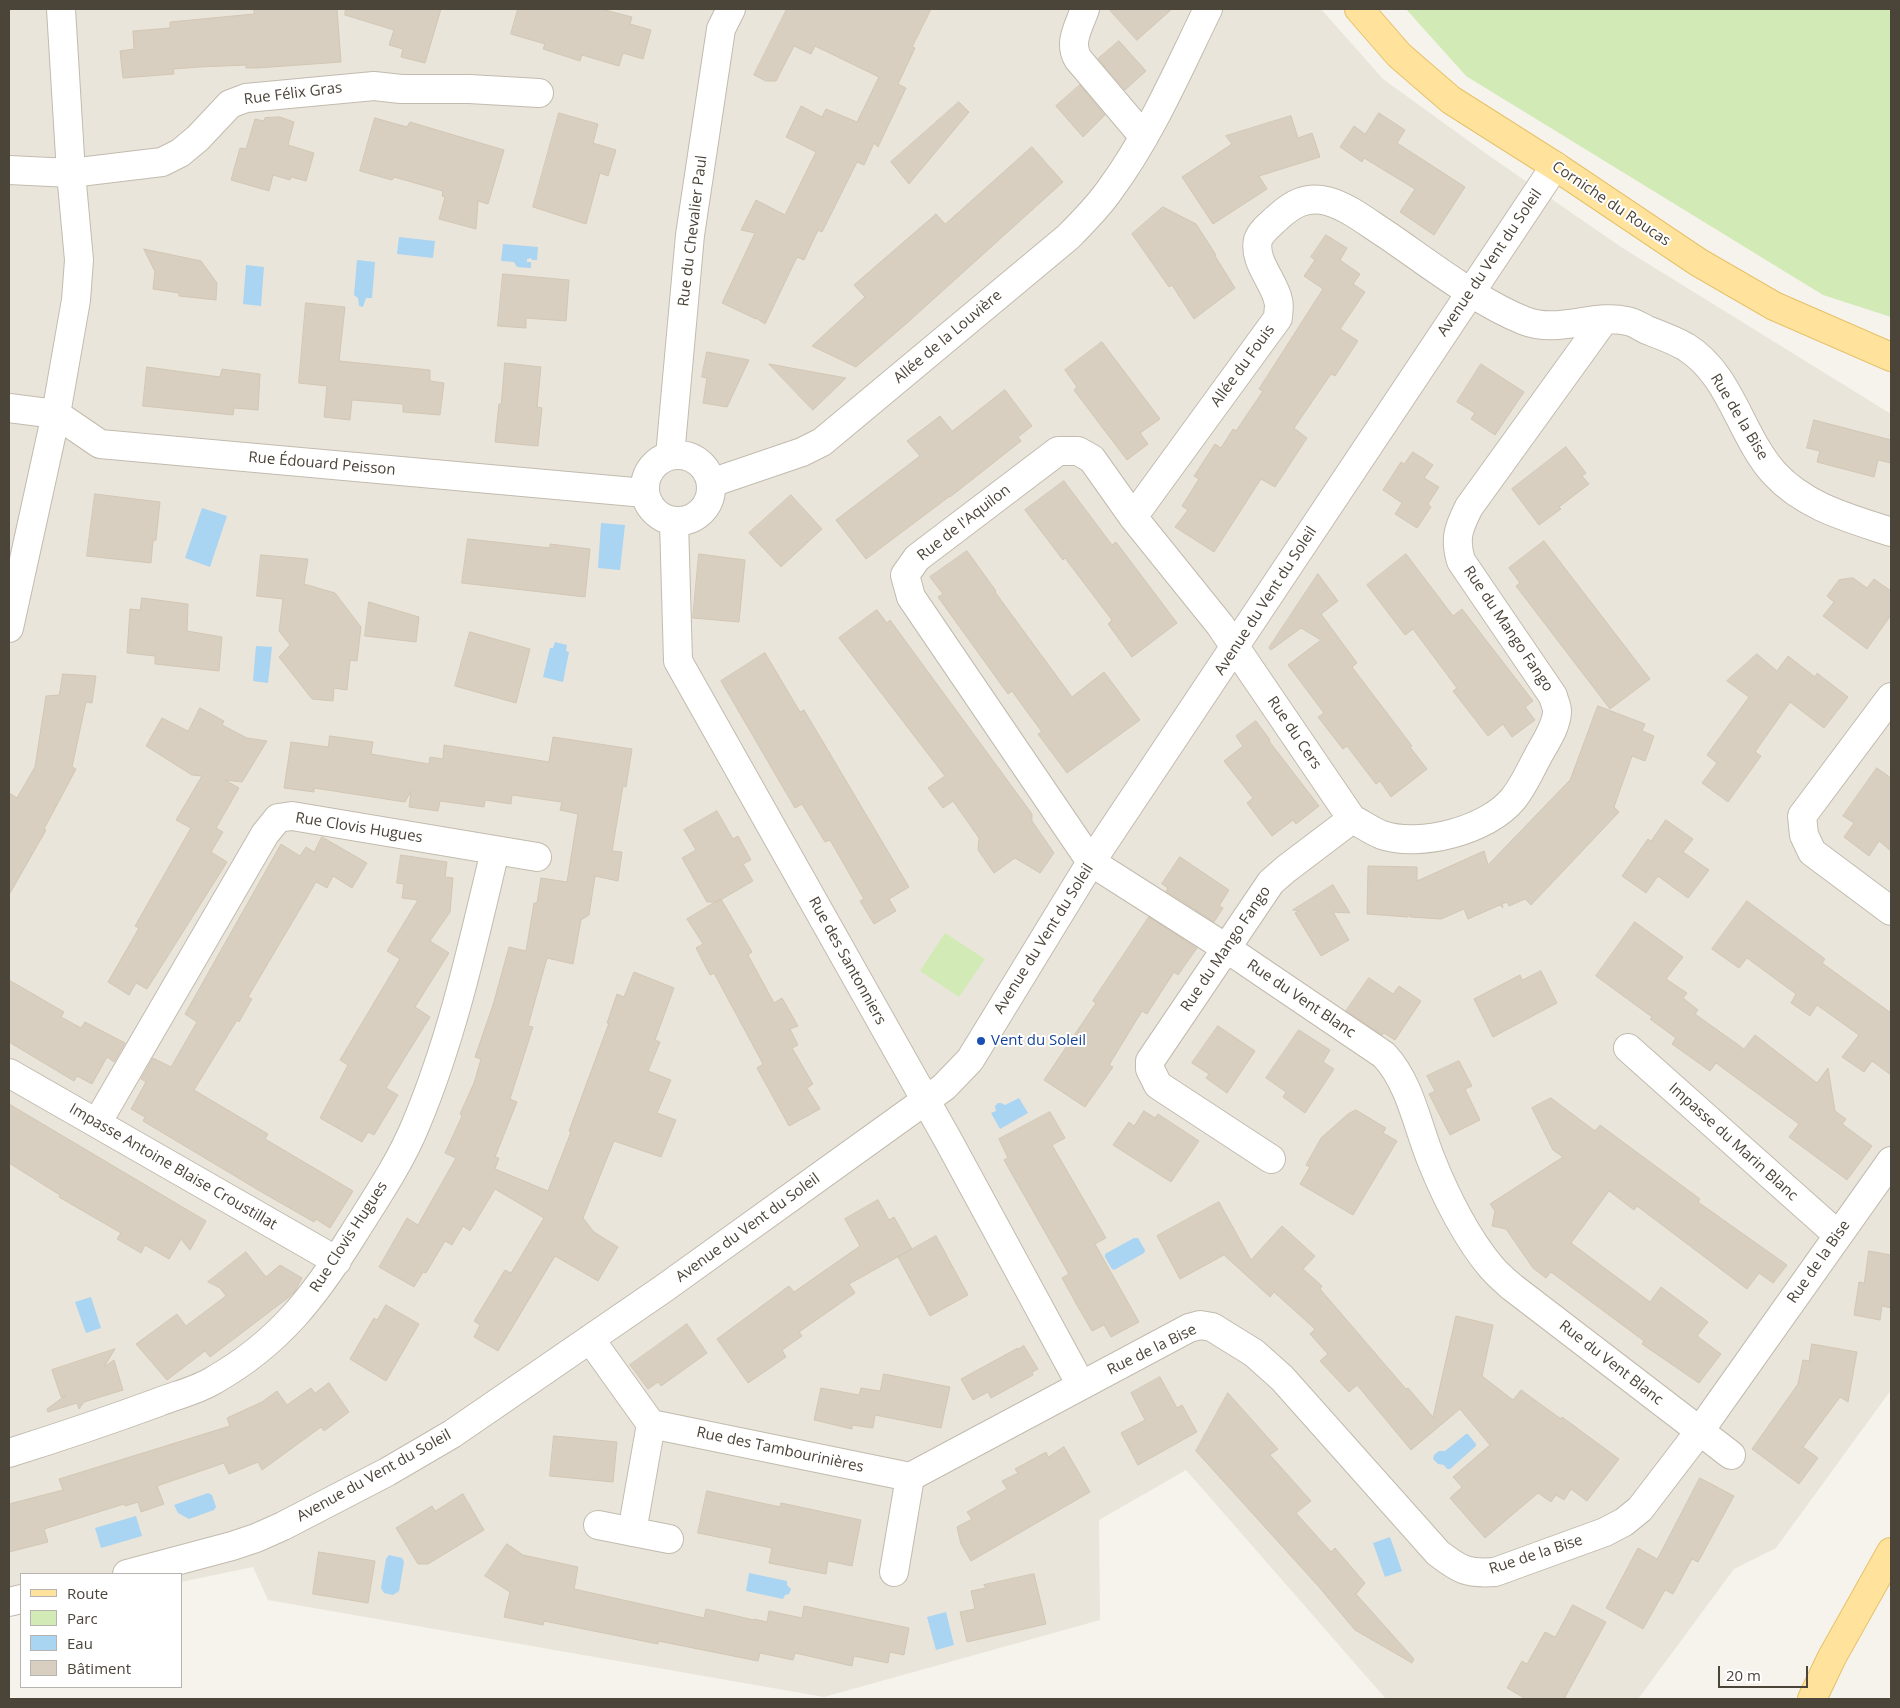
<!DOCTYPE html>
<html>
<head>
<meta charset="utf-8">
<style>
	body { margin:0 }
	#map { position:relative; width:1900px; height:1708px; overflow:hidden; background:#f6f3ec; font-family:"Open Sans",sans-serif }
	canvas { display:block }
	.frame { position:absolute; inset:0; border:10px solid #4b4439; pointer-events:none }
	.legend { position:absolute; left:20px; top:1573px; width:162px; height:115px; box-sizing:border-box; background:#fff; border:1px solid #b7b4b0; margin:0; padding:6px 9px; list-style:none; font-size:15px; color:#4b4439 }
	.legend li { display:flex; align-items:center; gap:10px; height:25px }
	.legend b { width:25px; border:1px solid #b7b4b0 }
	.scale { position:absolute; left:1718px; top:1666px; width:90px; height:22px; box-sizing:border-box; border:2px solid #4b4439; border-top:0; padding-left:6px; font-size:15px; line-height:18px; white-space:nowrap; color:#4b4439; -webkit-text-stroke:4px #fff; paint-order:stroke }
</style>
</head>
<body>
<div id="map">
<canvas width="1900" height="1708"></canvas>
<div class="frame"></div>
<ul class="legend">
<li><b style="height:6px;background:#ffe39c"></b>Route</li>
<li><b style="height:14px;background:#d2eab5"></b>Parc</li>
<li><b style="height:14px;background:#a9d4f2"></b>Eau</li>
<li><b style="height:14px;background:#d8cfc1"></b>Bâtiment</li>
</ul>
<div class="scale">20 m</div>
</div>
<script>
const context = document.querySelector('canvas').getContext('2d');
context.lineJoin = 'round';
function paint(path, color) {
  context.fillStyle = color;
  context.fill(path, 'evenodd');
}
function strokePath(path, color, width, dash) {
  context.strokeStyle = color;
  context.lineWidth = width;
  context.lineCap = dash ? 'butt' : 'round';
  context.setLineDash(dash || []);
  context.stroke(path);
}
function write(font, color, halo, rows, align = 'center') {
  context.font = font + ' "Open Sans",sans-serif';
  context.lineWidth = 4;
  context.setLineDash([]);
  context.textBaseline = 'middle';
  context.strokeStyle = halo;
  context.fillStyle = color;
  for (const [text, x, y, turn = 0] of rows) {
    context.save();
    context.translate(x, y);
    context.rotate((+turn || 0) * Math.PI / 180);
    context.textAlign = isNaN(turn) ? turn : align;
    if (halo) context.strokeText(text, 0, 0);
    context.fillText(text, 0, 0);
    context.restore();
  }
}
paint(new Path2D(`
	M9,9h1312l62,70 105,76 133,92 270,167v976l-115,158 -42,21 -96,130h-252l-200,-229 -87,50 1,100 -276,77 -556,-97 -15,-33 -72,15v-8h-160v41l-12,2z`), '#eae5da');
paint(new Path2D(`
	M1406,9h485v308l-68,-22 -357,-219z
	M945,933l40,26 -26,38 -39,-26z`), '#d2eab5');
paint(new Path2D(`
	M399,237l36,4 -2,17 -36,-4z
	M503,244l35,3 -1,13h-5l-1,-2 -4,1v3h4v6l-14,-1 -3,-5 -13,-1z
	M357,260l18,2 -3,36h-6l-3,9 -4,-1 -1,-8 -4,-3z
	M246,265l18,2 -3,39 -18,-2z
	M202,508l25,8 -17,51 -25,-9z
	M601,523l24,2 -5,45 -22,-2z
	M555,642l12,3 -1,6 3,1 -6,30 -20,-5 7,-29h3z
	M256,646l16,1 -4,36 -15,-2z
	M1019,1098l9,15 -28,16 -9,-16 5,-2 -1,-5 3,-3h3l4,2z
	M1134,1238h4l7,12 -1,3 -30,17 -2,-1 -7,-12v-3z
	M91,1297l10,31 -15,5 -11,-31z
	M1466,1434h2l8,10v2l-26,23h-3l-3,-4 -6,-1 -5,-5 1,-4 5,-4h6z
	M208,1493l4,2 4,12 -2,3 -25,9 -11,-6 -4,-8z
	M136,1516l6,20 -41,12 -6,-20z
	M1390,1537l12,34 -17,6 -12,-34z
	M389,1555l13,3 2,4 -5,29 -6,4 -9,-2 -3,-5 5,-29z
	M749,1573l38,8v4l4,4 -2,5 -4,1 -2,4 -37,-8z
	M946,1612l8,33 -18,5 -9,-33z`), '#a9d4f2');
const building = new Path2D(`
	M254,9h83l4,53 -84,6h-11v-3l-46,2 -27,2 1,5 -51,4 -3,-27 14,-2 -1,-18 37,-3v-6l84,-8z
	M346,9h95l-16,54 -24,-6 2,-8 -14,-4 5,-15 -49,-15z
	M518,9h83l31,8 -2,7 21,6 -8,29 -20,-6 -4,13 -37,-11 -2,6 -37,-12 2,-5 -34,-10z
	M787,9h144l-19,38 3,1 -17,36 8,4 -28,59 -4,-4 -10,22 -7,-3 -35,70 -4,-2 -14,30 -7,-3 -32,67 -9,-6v1l-34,-16 33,-70 -14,-3 15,-30 29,15 31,-63 -30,-15 15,-31 21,11 4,-8 31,13 22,-45 -64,-31 -4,8 -17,-8 -18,35h-10l-12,-6z
	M1109,9h63l-35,31z
	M1119,41l27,30 -21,19 -27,-31z
	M1080,85l25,30 -22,22 -27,-31z
	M959,102l10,10 -60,72 -18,-22z
	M559,113l39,11 -5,19 23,7 -8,26 -8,-3 -14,51 -53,-17z
	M1379,113l26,17 -8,13 68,44 -31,48 -34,-23 15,-23 -51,-31 -2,4 -22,-15 14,-21 11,8z
	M1291,116l7,22 14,-5 8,24 -61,19 8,13 -54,35 -31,-47 50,-33 -6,-8z
	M280,117l14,5 -6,23 26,8 -8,28 -15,-4 -1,3 -17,-5 -4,16 -38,-11 9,-32 6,1 9,-30 9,2 1,-3z
	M375,118l32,9 3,-5 94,28 -16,54 -10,-3 -2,28 -37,-10 6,-22 -3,-1 1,-5 -49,-14 -2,3 -32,-9z
	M1032,147l31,35 -156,141 -51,44 -44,-21 53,-49 -11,-12 82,-71 9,10z
	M1163,207l33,17 20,31 -1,1 20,32 -41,31 -22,-34 -3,2 -37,-53z
	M1326,235l21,13 -7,12 20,14 -7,10 12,8 -25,37 18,12 -23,35 -4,-2 -37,54 13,10 -32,49 -14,-8 -47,73 -39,-25 13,-17 -6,-4 17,-27 -5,-3 21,-32 6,4 12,-19 3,2 27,-40 -4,-2 64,-100 -19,-13 11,-16 -4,-3z
	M144,249l57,12 16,22 -1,17 -37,-4v-3l-26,-4 2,-17z
	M503,274l66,6 -3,41 -40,-3v10l-28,-2z
	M306,303l39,4 -6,54 91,9v11l14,2 -4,32 -37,-3v-8l-51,-4 -2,20 -26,-3 3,-31 -28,-3z
	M1102,342l58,77 -20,14 8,11 -21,16 -53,-70 3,-3 -12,-17z
	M707,352l42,8 -22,47 -24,-4 4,-25 -5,-1z
	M505,363l36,4 -4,40 5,1 -4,38 -43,-4 4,-38h2z
	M769,364l77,14 -33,32z
	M1481,364l43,28 -29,43 -24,-16 4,-6 -18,-11z
	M147,367l73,10 2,-8 38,5 -2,36 -24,-2 -1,7 -90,-9z
	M1005,390l27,36 -14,11 3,4 -71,56v-1l-84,63 -30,-39 84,-64 -13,-15 33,-25 12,15z
	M1814,420l77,20v23l-13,-3 -4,17 -57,-15 3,-11 -13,-3z
	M1566,447l20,26 -4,3 7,8 -30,23 2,2 -22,16 -27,-36z
	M1413,452l20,13 -9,13 15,9 -11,17 3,3 -14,21 -22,-14 7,-11 -19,-13 18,-28 3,2z
	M1064,481l48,64 4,-3 61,81 -45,34 -24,-33 4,-4 -47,-62 -2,2 -38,-50z
	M95,494l65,8 -4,38 -3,1 -2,22 -64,-7z
	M791,495l31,34 -41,38 -32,-34z
	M468,539l82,9v-4l40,5 -5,48 -123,-14z
	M1544,541l106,138 -40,30 -94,-123 4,-3 -11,-15z
	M967,551l29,40 -1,1 77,105 32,-25 36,48 -73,53 -29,-39 4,-2 -14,-19 -16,-22 -4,3 -70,-97 5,-3 -13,-17z
	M699,554l46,6 -6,62 -46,-4z
	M1406,554l47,62 9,-7 71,92 -8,6 10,13 -23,17 -9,-13 -15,12 -35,-45 4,-3 -44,-59 -8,6 -38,-50z
	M261,555l47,4 -4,25 31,9 26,34 -4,34 -7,-1 -3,30 -13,-2 -1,13 -21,-2 -33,-42 11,-12 -11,-14 4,-32 -26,-3z
	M1318,574l20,27 -17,13 36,49 -5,4 60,79 -2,1 17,22 -36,28 -11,-16 -4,3 -29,-38 -4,3 -25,-32 6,-4 -36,-48 33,-25 -20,-12 -30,22 -2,-2z
	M1853,578l14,10 7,-9 17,12v24l-24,34 -44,-33 11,-14 -7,-6 12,-16z
	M142,598l46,6 -1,27 35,6 -3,34 -64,-7v-8l-28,-3 3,-44 10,1z
	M369,602l50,15 -3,25 -51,-6z
	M877,610l10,13 3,-3 142,194v7l22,32 -14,20 -25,-15 -21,15 -16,-23 1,-12 -26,-37 -10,7 -15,-20 17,-12 -106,-138z
	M470,632l60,17 -14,54 -61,-17z
	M765,653l35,59 4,-2 105,177 -20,12 7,12 -22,13 -14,-23 4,-2 -34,-59 -5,2 -23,-38 -7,4 -74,-127z
	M1757,654l20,17 11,-15 27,21 2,-4 31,24 -24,31 -34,-26 -35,50 6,4 -33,46 -26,-19 15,-20 -10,-8 42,-58 -22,-16z
	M63,674l33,2 -4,27 -6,-1 -14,65 4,2 -32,60 2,1 -37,65v-102l8,5 18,-31 11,-71 13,-1z
	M1598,706l47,18 -3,7 12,5 -9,25 -13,-5 -18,51 5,5 -88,93 -6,-6 -16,7 -2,-4 -5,2 1,4 -3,-3 -32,14 -4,-10 -23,10 -31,-2 1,-3 -3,3 -41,-3 1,-48 49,1v14l67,-30 4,14 82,-85z
	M200,708l24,13 -2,4 25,13 20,3 -25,41 -17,-2 14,8 -23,40 7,4 -12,20 16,10 -80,127 -11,-6 -7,12 -21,-13 31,-54 -4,-2 56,-98 -15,-8 26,-44 -10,-1 -46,-29 16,-28 26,13z
	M1256,721l14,19 -1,1 50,65 -23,18 -3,-4 -21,16 -25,-33 6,-5 -29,-37 19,-15 -7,-10z
	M330,736l43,6 -2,12 58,10 1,-7 13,2 1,-14 105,17 4,-25 79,12 -6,38 -3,-1 -11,65 10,1 -4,29 -23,-5 -6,39 -8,5 -8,44 -26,-6 -19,68 5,1 -23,72 7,3 -22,55 4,1 -4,11 53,22 23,-59 -2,-1 40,-108h-2l10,-29 7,3 10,-25 40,16 -19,52 5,2 -12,29 23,9 -14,33 19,7 -15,37 -47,-16 -31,77 11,14 24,15 -20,34 -43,-25 -57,95 -24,-14 6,-12 -6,-4 31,-51 6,3 33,-55 -49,-29 -25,42 -7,-5 -11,19 -7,-4 -19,32 -3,-1 -9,15 -35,-20 28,-49 11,7 38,-67 -11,-5 17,-37 -2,-2 14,-31 7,-24 -6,-2 18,-52 16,-58 17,4 8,-48h3l4,-25 26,4 11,-68 -18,-4 2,-8 -50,-7 -1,9 -26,-4 -1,7 -44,-6 -2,10 -29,-4 2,-16 -6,11 -91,-14v4l-30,-4 7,-46 37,5z
	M1877,768l14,10v73l-12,-10 -10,15 -25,-19 10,-14 -11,-7z
	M717,811l16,28 5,-3 13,24 -8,4 10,17 -36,21h-10l-25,-44 14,-8 -12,-20z
	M1666,820l27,19 -10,13 26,18 -21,28 -30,-22 -12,17 -24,-17 26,-37 3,2z
	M322,837l45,26 -15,25 -19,-12 -6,12 -11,-6 -68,115 4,2 -13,23 -2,-2 -43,70 74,44 -3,5 88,52 -23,37 -14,-9 -2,3 -49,-28 -122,-73 2,-4 -14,-8 15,-27 -5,-3 12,-21 18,9 26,-45 -12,-8 96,-170 19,12 6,-9 8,5z
	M401,855l46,7 -2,15 8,1 -3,34 -20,29 19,12 -34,54 15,10 -44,71 12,7 -24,40 -6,-3 -6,10 -42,-24 28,-53 -8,-5 60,-101 -13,-8 31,-51 -16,-2 2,-14 -7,-1z
	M1180,857l49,33 -10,16 4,2 -9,14 -48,-31 2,-3 -6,-4z
	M1333,885l17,28 -17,-1 16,28 -28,16 -26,-43 4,-2 -6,-1z
	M721,899l31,53 -4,3 26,48 8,-5 16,28 -8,3 8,16 -6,3 21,36 -6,4 13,21 -31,17 -32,-58 6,-4 -49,-91 -4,2 -14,-27 7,-4 -16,-25z
	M1747,901l78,58 -3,4 69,50v62l-19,-14 -8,11 -22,-15 17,-22 -42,-30 -7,11 -19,-13 5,-9 -49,-36 -8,10 -27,-19z
	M1149,917l48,31 -19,27 -4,-3 -27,42 -5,-3 -33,54 4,2 -28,40 -41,-27 52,-77 -3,-2z
	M1635,922l48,35 -17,22 21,14 -4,5 15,12 -3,4 49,35 11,-14 62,48 11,-15 7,43 11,8 -4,5 30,22 -25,34 -58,-43 10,-13 -83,-61 -6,8 -38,-27 4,-6 -26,-19 2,-2 -56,-41z
	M1541,971l16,32 -64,34 -19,-38 46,-24 2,5z
	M1369,978l24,16 6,-8 22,15 -26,39 -11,-7 -2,2 -36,-24z
	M9,980l55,32 -3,5 20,11 4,-6 40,21 -11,19 -7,-5 -15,27 -15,-8 -3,5 -65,-39z
	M1218,1026l37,25 -28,42 -21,-15 3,-4 -17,-11z
	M1299,1030l31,20 -7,12 11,7 -29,44 -22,-16 3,-5 -20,-14z
	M1459,1061l13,25 -7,3 15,31 -30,15 -21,-41 6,-3 -8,-15z
	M1551,1098l44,33 5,-6 100,74 -2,3 89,63 -14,18 -14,-10 -12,16 -110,-83 -3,4 -25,-19 -38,52 79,59 11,-15 47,35 -11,14 24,18 -22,29 -57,-39 2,-3 -93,-69 -5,6 -13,-10 -27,-39 -14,-3 3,-15 -5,-7 73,-47 -10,-7 -21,-42z
	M9,1104l197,117 -16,29 -9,-11 -12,20 -24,-14 -4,8 -24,-14 4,-6 -62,-36 1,-2 -51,-32z
	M1356,1110l30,18 -3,5 14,8 -44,74 -53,-31 10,-17 -4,-2 15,-27 27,-24z
	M1144,1111l11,7 3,-4 41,27 -28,41 -58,-37 16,-23 5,4z
	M1050,1112l15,26 -13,7 54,93 -11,6 44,78 -28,15 -7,-12 -12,6 -14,-24 -16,-29 7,-4 -65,-114 4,-2 -9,-19z
	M878,1200l11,20 5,-3 18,32 -63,35 6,9 -56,39 3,4 -20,14 4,7 -38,26 -31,-44 72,-53 5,6 66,-46 -15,-27z
	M1219,1202l32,58 31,-34 33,30 -12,13 19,17 -2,3 86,100 2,-1 25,29 23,-101 37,9 -11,51 31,24 8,-10 40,29 1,-2 57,42 -32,42 -16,-12 -7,11 -8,-5 -5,7 -13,-9 -53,45 -35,-40 12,-11 -9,-10 37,-32 -30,-36 -49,41 -54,-65 -8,7 -29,-31 8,-7 -18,-20 5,-5 -41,-37 -4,5 -46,-42 -44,24 -23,-43z
	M936,1236l32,59 -38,21 -32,-59z
	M1869,1251l22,4v53l-9,-2 -2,14 -26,-5 5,-33 5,1z
	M246,1252l20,25 14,-12 22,13 -7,13 -6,6 -79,60 -5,-6 -38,29 -31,-36 41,-30 9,12 40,-30 -6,-8 -12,-6z
	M386,1305l33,19 -33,57 -36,-22 24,-41 3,2z
	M687,1324l20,29 -46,33 -3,-4 -10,7 -18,-24z
	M1812,1344l45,8 -9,50 -8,-5 -37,50 15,11 -19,26 -47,-35 46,-65 5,-24 6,1z
	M1024,1346l14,23 -6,3 1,3 -42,23 -3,-6 -15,8 -12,-21 57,-31v1z
	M115,1349l-11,18 10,-7 9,30 -39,12 -5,7 -2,-6 -29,9 -1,-3 19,-14 -5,2 -9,-27z
	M884,1374l66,13 -9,41 -66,-13 -2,13 -21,-3v4l-38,-9 7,-32 38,7 2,-7 19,3z
	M1160,1377l17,31 5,-3 15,27 -59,33 -17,-32 24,-13 -14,-27z
	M329,1383l20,29 -25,19 -3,-4 -59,43 -4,-8 -29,12 -5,-11 -67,23 7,18 -23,8 -3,-10 -13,4 -1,-2 -80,25 4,13 -39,10v-48l54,-14 -4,-11 171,-53 -3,-8 35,-16 15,-11 10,14 24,-17 4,5z
	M1228,1393l50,56 -8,6 41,46 -15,12 35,39 4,-4 30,35 -9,11 58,65 -2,4 -57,-33 -36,-43 -123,-136z
	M554,1436l63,6 -4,40 -63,-6z
	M1064,1447l26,45 -119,69 -10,-17 -4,-17 15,-8 -5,-7 40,-23 -5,-8 16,-8 -3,-4 31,-17 2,5z
	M1700,1478l34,18 -36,66 -6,-3 -19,35 -8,-4 -22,39 -37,-21 32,-60 19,11z
	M707,1491l73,16 1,-4 80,17 -9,46 -24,-5 -2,13 -57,-11 3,-15 -74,-15z
	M463,1494l21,36 -56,34h-10l-22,-36 36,-22 3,5z
	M507,1544l16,11 55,12 -4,22 130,29 2,-9 48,11v-1l13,3 2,-11 33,7 2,-12 105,22 -5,27 -14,-3 -2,11 -34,-7 -2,10 -57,-13 -2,7 -33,-7 -2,8 -100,-20v3l-114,-23 -1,4 -39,-8 6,-25 -25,-16z
	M319,1552l56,9 -7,42 -55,-9z
	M1034,1574l12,50 -79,18 -7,-30 15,-3 -4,-18 15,-3 -2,-3z
	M1573,1605l33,17 -42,77h-38l-19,-11 15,-27 5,3 18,-32 10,5z`);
paint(building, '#d8cfc1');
strokePath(building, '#d3c7b4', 1);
const minor = new Path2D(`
	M1085,9c-6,17 -17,34 -7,50l66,78
	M9,170l62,3 91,-11 18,-9 18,-15 32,-34 16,-6 128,-12 27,3h68l70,4
	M9,408l47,6 44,30 545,49
	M645 488a33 33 0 1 1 66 0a33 33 0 1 1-66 0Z
	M670,456l20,-221 31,-206 10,-20
	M711,483l91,-31 20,-10 246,-205c15,-15 29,-29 41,-46 41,-55 69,-121 99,-182
	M1133,517l145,-199c0,-6 2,-13 0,-18 -4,-19 -25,-39 -20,-60 3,-9 13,-16 19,-22 15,-14 29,-22 50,-17 22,6 41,22 60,34 41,28 92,68 138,86 34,13 69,-8 102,0 7,1 14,6 20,9 13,5 27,10 39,17 45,28 54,88 88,126 31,34 75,45 117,59
	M674,522l4,139 270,479 133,245
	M9,628l47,-214 20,-114 3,-40 -8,-87 -10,-164
	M1891,697l-89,119 2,19 8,17 79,59
	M1352,819l-132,-194 -87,-108 -41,-58 -14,-8h-20l-141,107 -12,17 6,22 180,265 135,86 158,107c27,29 33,71 48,107 14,35 36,78 60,106 6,7 13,13 20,19l219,168
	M1628,1048l210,187
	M9,1073l328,188
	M97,1123l168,-289 13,-16 14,-2 245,41
	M1271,1159l-113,-74 -8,-16v-8l121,-179 15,-13 66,-50c10,5 20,12 30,16 38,13 106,-5 131,-36 10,-12 17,-28 25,-43 7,-13 19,-30 19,-45 0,-5 -3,-10 -4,-15l-92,-135c-7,-23 -2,-34 8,-54l135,-187
	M590,1339l61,85 259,53 279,-149 11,-3 12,2 42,26 28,25 156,175c22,17 29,21 57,19l110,-40 19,-10 16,-13 59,-77 192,-271
	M9,1453c51,-16 101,-33 150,-51 18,-7 39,-12 55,-22 65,-37 101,-84 140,-147 22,-35 46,-70 62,-109 37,-88 57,-181 79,-273
	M598,1525l71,14
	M632,1532l19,-108
	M894,1572l16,-95
	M127,1574l105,-28 24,-8 27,-12 104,-54 65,-38 211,-145 281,-202 26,-27 121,-198 464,-696
	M9,1602l12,-3`);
const major = new Path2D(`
	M1359,9l40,46 52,45 104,66 143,96 76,44 117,51
	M1812,1699l20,-42 59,-105`);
strokePath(minor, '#c2bbae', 30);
strokePath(major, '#e6c16a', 30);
strokePath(minor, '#fff', 28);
strokePath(major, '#ffe39c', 28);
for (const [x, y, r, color] of [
	[981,1041,5,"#1a4fb4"]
]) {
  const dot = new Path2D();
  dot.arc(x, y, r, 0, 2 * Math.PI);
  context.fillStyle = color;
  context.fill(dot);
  strokePath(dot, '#fff', 2);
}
write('15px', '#4b4439', '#fff', [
	["Rue Félix Gras",293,94,-7],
	["Corniche du Roucas",1611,204,34],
	["Rue du Chevalier Paul",693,231,-83],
	["Avenue du Vent du Soleil",1490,263,-56],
	["Allée de la Louvière",948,337,-40],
	["Allée du Fouis",1243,366,-54],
	["Rue de la Bise",1739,417,59],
	["Rue Édouard Peisson",322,464,5],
	["Rue de l'Aquilon",964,523,-38],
	["Avenue du Vent du Soleil",1266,601,-57],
	["Rue du Mango Fango",1508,629,56],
	["Rue du Cers",1294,733,56],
	["Rue Clovis Hugues",359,828,9],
	["Avenue du Vent du Soleil",1044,939,-58],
	["Rue du Mango Fango",1226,949,-56],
	["Rue des Santonniers",847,961,61],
	["Rue du Vent Blanc",1301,999,34],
	["Impasse du Marin Blanc",1733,1142,42],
	["Impasse Antoine Blaise Croustillat",173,1167,30],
	["Avenue du Vent du Soleil",748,1228,-36],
	["Rue Clovis Hugues",349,1237,-57],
	["Rue de la Bise",1819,1262,-55],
	["Rue de la Bise",1152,1350,-26],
	["Rue du Vent Blanc",1611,1363,38],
	["Rue des Tambourinières",780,1450,12],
	["Avenue du Vent du Soleil",374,1476,-29],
	["Rue de la Bise",1536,1555,-18]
]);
write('15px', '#164399', '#fff', [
	["Vent du Soleil",991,1041]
], 'left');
</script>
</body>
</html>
